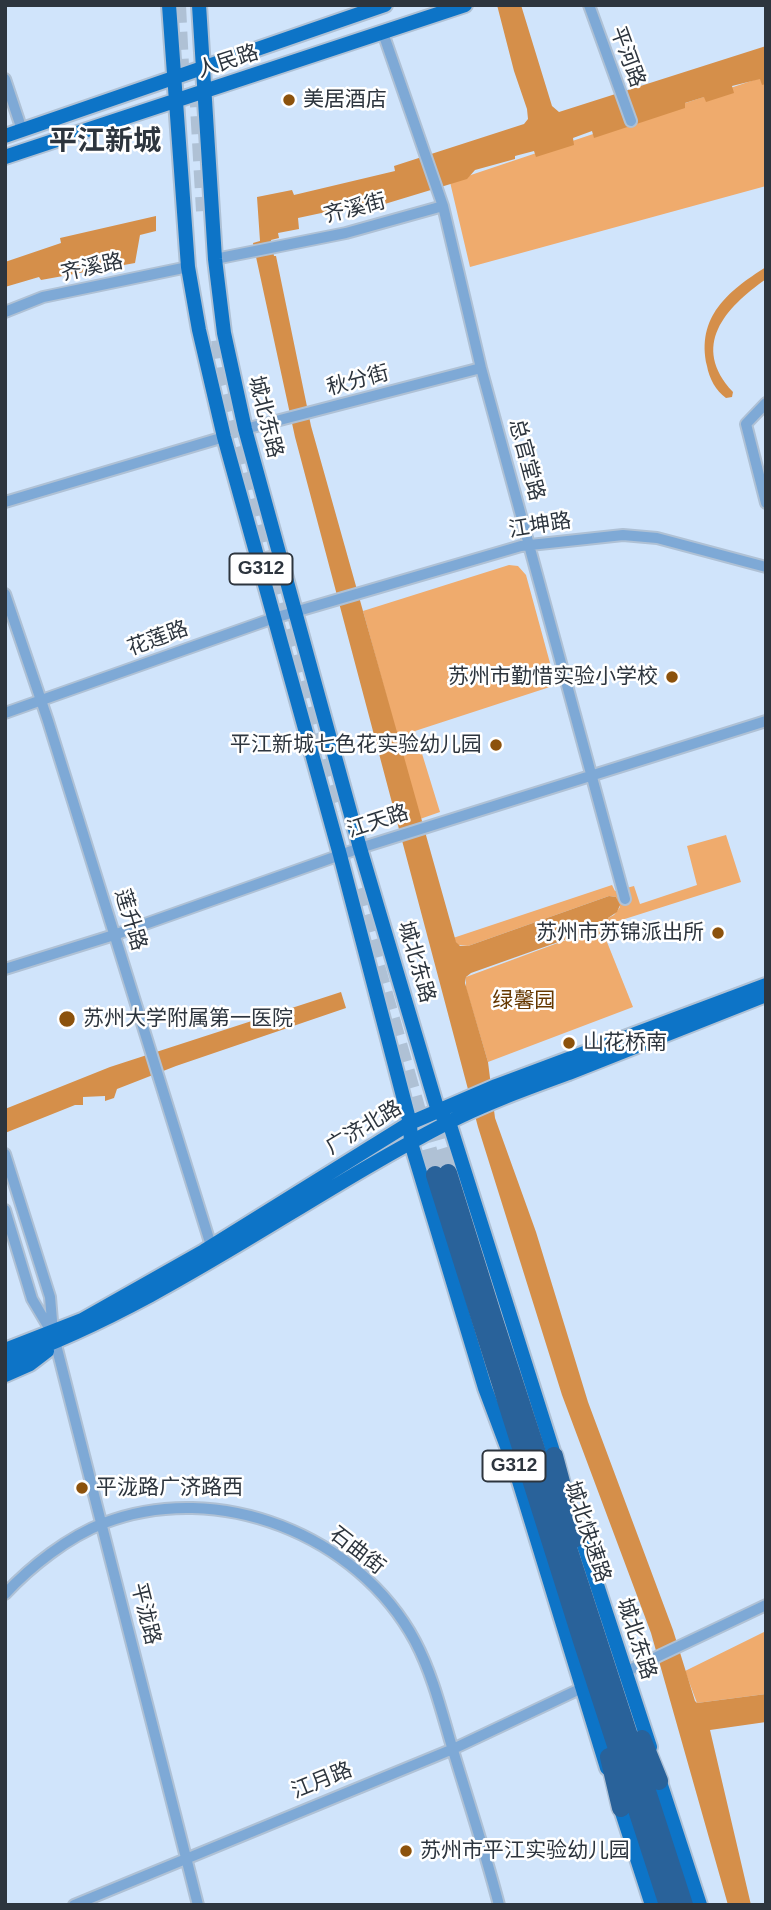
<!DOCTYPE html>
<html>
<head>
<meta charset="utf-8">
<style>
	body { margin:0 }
	#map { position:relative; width:771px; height:1910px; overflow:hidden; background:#d0e4fb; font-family:Arial,sans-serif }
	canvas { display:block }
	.frame { position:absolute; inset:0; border:7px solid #2d353e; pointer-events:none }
</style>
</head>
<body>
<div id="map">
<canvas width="771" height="1910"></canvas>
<div class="frame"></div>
</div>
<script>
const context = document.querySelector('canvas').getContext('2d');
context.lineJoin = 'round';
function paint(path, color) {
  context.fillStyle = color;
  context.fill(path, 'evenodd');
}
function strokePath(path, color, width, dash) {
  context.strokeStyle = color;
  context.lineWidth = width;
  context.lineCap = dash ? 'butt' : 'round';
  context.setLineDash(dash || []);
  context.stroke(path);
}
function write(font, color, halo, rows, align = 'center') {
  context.font = font + ' Arial,"Noto Sans SC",sans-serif';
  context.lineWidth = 5;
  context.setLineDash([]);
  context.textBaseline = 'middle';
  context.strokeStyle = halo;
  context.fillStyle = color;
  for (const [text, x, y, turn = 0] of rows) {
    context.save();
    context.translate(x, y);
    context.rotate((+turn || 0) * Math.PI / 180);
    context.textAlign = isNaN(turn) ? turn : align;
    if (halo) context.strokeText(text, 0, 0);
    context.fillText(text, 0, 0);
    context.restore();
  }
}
paint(new Path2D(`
	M766,76v110l-296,81 -20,-85z
	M509,565l9,1 8,9 30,110 -141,46 25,81 -20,7 -57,-208z
	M726,835l15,47 -132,42 -1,-6 6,-3 6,-8 -4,-10 -7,-1 -141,50 -10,-1 -5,-7 159,-53 3,6 19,-5 6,18 57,-19 -10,-39z
	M601,927l32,80 -145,55 -22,-74v-11z
	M766,1631v63l-69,9 -12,-32z`), '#efab6d');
paint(new Path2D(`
	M497,5h24l31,101 7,6 207,-66v38l-4,1 -2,-6 -28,7 2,7 -28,9 -2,-5 -19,6v5l-91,30 -2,-7 -19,7 1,7 -38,12 -2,-6 -19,5v3l-40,11 -8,9 -102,31 -6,-5 -61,13 1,11 -21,4 1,5 -8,2 3,16h2l35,170 145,516 4,4h8l141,-50 7,1 4,8 -3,7 -9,6 1,6 -138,49 -5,4 -1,6 23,79 7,56 41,114 52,170 85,228 22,71 2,2 69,-9v28l-56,8 41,175h-23l-77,-272 -89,-238 -84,-268 -183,-690 -42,-194 7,-2 -3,-44 35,-7 2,5 101,-24 -1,-5 130,-42 4,-5 -1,-10 -13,-38z
	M156,216v15l-16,4 -5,28 -94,17 -2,-3 -34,10v-25l56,-19 -1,-5z
	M766,267v12c-41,29 -76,67 -33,113l-1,5 -6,1c-10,-7 -17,-20 -19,-32 -11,-49 21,-75 59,-99z
	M341,992l5,16 -170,58 -59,23 -3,9 -9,3v-5l-22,1v8h-8l-70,28v-24l105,-42z`), '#d58f4a');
strokePath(new Path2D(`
	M177,5l4,81
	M198,89l7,122
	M220,340l6,41 50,195 67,234
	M365,887l19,68
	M369,941l66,234
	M433,1123l15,50`), '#afc1d5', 18, [18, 9]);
const minor = new Path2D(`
	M589,5l42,116
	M383,33l60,173 38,162 144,531
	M5,79l17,51
	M215,259l131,-26 97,-27
	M5,312l38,-15 145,-30
	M766,403l-20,21 20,79
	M245,429l236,-61
	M5,502l219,-65
	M5,594l43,127 165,531
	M5,713l269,-95 247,-72 102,-11 34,3 109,29
	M5,969l109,-34 246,-87 406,-127
	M5,1154l45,143 3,36 145,572
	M5,1210l27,89 19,32
	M5,1594c26,-28 63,-57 99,-71 114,-44 254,12 311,118 19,36 28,77 40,116 15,49 31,98 44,148
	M625,1672l141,-67
	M74,1905l379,-156 129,-61`);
const major = new Path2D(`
	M169,5l19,262 11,63 25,107 116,418 70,268 1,20 74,245 30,80 92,300
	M199,5l16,254 9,74 21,96 115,419 78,263 11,11 108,342
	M5,136l380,-131
	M5,157l460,-152
	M5,1350l77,-30 122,-69 206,-128 86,-37 270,-101
	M5,1361c159,-56 293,-161 442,-238 39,-20 81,-35 122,-50 65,-26 131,-52 197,-78
	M5,1375l25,-11 17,-13
	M578,1527l72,220
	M657,1773l43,132
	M618,1800l34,105`);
const highway = new Path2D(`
	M448,1173l45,144 191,588
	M435,1175l148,469 85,261
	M554,1456l22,82
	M642,1739l17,42
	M609,1757l12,51`);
strokePath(minor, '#afc1d5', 14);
strokePath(major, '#afc1d5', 18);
strokePath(highway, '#afc1d5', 21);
strokePath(minor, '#7ea9d6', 10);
strokePath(major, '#0d74c7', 14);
strokePath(highway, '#29629a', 18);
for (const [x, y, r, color] of [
	[289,100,7,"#8c520c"],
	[672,677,7,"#8c520c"],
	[496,745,7,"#8c520c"],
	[718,933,7,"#8c520c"],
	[67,1019,9,"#8c520c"],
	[569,1043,7,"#8c520c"],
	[82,1488,7,"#8c520c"],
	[406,1851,7,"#8c520c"]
]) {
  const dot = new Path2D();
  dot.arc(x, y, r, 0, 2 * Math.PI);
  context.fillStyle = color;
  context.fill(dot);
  strokePath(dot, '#fff', 2.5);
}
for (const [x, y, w] of [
	[261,569,63],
	[514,1466,63]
]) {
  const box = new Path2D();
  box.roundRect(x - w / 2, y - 15.5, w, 31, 5);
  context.fillStyle = '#fff';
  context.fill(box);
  strokePath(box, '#2d353e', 2);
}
write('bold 19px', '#2d353e', null, [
	["G312",261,569],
	["G312",514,1466]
]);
write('21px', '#2d353e', '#fff', [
	["平河路",627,57,70],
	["人民路",228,62,-18],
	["齐溪街",355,209,-14],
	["齐溪路",92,268,-12],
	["秋分街",358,381,-15],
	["城北东路",265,417,76],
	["总官堂路",526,460,75],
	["江坤路",540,526,-9],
	["花莲路",158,639,-20],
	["江天路",378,822,-18],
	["莲升路",130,920,73],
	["城北东路",416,962,74],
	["广济北路",364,1128,-31],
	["城北快速路",587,1532,72],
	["石曲街",357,1551,38],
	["平泷路",145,1614,76],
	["城北东路",636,1639,72],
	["江月路",322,1781,-22]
]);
write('21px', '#2d353e', '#fff', [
	["美居酒店",303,100],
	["苏州市勤惜实验小学校",658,677,"right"],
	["平江新城七色花实验幼儿园",482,745,"right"],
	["苏州市苏锦派出所",704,933,"right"],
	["苏州大学附属第一医院",83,1019],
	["山花桥南",583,1043],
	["平泷路广济路西",96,1488],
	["苏州市平江实验幼儿园",420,1851]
], 'left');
write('21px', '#653800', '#fff', [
	["绿馨园",524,1001]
]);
write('bold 28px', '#2d353e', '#fff', [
	["平江新城",105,142]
]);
</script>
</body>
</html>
